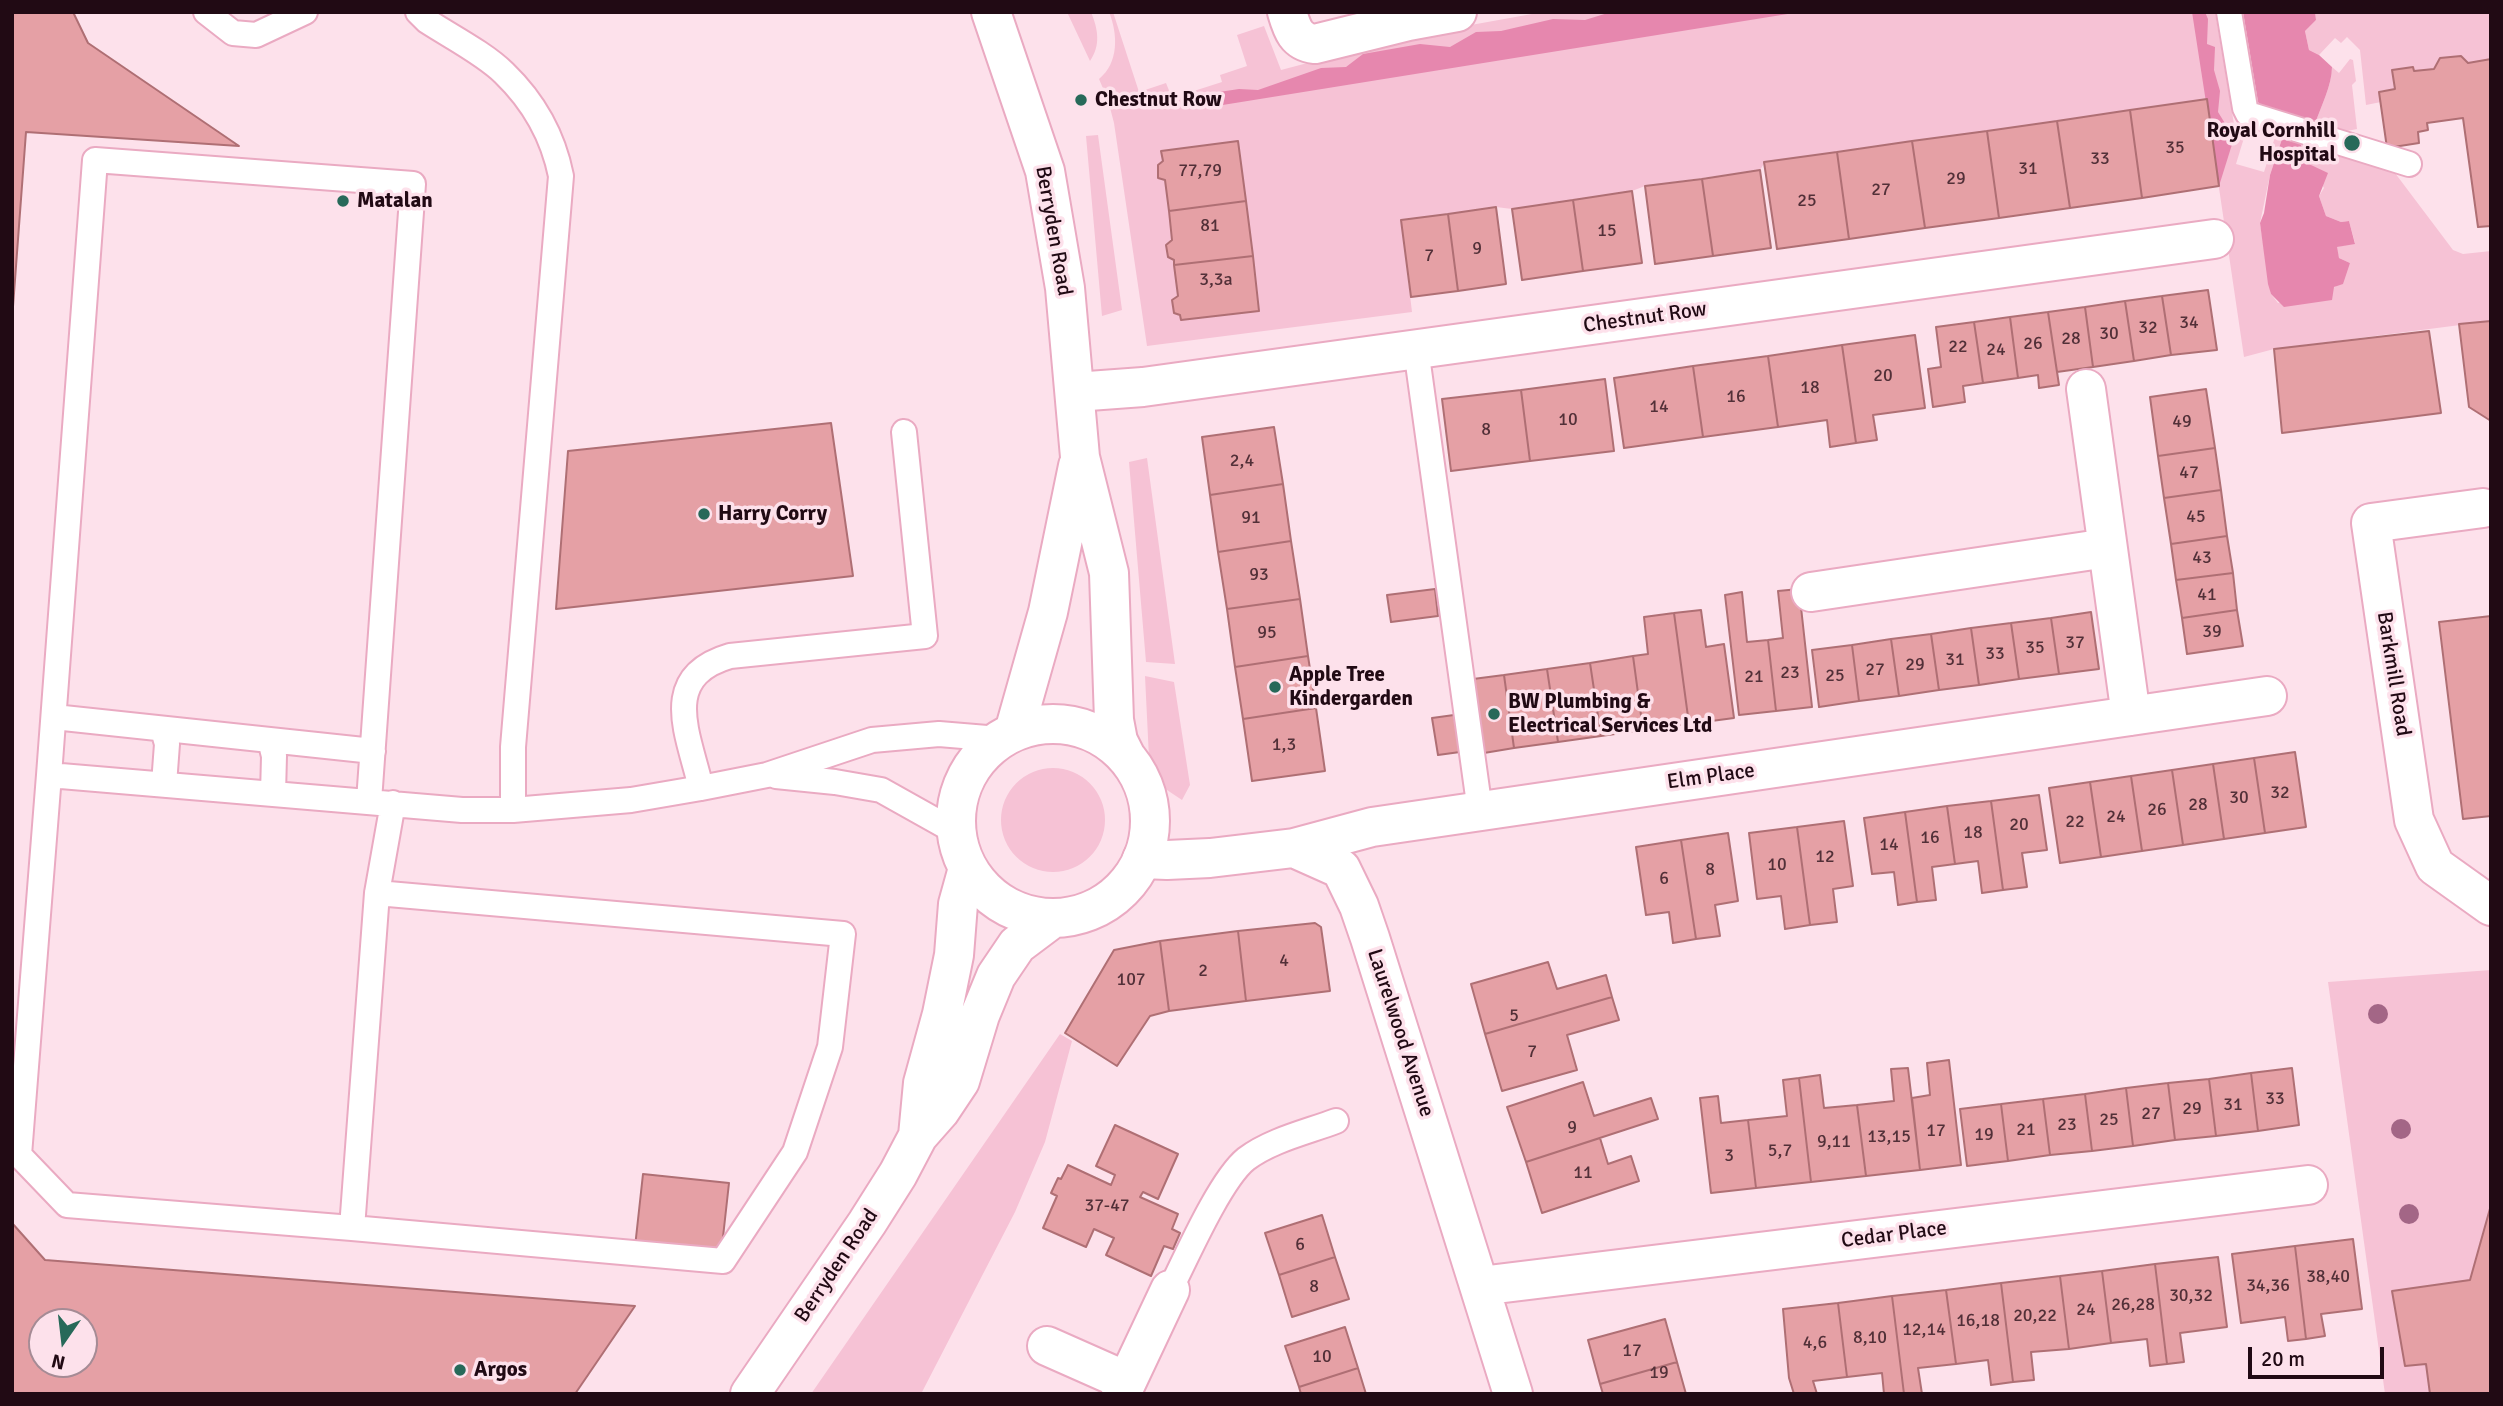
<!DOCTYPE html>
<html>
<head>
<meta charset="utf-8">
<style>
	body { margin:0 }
	#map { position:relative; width:2503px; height:1406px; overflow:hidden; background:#fde1eb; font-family:Signika,sans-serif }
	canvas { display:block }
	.frame { position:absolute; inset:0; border:14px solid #210a14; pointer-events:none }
	.north { position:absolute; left:28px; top:1308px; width:70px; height:70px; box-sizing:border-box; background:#fde1eb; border:2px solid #a58b95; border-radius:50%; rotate:194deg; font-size:19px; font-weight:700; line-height:28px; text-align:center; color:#210a14 }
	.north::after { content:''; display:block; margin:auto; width:24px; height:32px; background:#276959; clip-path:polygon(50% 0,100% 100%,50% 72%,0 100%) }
	.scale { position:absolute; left:2248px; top:1347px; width:136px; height:32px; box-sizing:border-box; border:4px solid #210a14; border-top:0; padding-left:9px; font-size:21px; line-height:24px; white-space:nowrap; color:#210a14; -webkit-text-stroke:5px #fde1eb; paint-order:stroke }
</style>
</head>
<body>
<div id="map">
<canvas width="2503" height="1406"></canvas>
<div class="frame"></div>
<div class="north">N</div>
<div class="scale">20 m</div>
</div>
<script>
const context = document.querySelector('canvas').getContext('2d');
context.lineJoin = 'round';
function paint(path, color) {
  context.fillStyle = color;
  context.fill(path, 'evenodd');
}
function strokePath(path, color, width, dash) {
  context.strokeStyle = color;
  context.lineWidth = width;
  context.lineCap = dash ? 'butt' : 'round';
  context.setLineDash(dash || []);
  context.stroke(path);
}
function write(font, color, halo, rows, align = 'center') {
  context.font = font + ' Signika,sans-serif';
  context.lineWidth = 7;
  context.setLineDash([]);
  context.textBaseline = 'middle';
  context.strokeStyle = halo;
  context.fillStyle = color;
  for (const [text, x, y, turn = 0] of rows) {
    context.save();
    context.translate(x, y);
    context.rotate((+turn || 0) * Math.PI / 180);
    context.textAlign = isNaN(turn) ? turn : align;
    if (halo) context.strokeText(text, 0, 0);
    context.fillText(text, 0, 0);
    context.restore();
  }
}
paint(new Path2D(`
	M1067,12h24c7,17 10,33 -1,49z
	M1109,12h4l26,80 27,-9 6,15 50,-16 -2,-7 27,-9 -10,-31 27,-9 17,44 129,-34 133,-24h672l19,112 13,4 -11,36 28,8 11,-35 7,2 -12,36 -10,48 11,71 7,9 57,-16 15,-24 -11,-5 -3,-11 19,-4 -6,-22 -8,1 -15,-6 -7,-20 5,-8 -13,-23 -9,-8 -1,-13 94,29 58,77 10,4 28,-3v70l-217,28 -30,8 -38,-257 -441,62 -5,8 -115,16 -13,5 -120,18 -16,-2 -95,13 11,92 -265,34 -33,-223 -6,-23 -9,-21c20,-16 19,-45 10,-67z
	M2315,12h176v47l-23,4 -7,-7 -21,2 -6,11 -20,2 -1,-4 -20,3 2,19 -16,2 2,11 -15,3 -6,-55 -13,-13 -6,6 -6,-5 -16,17 -10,-5 -4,-19 11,-11z
	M2350,59l3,1 3,21 -4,4 5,44 -15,3 -27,-8c6,-18 17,-39 17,-57l7,6z
	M1098,135l24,175 -20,6 -16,-180z
	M1147,458l28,206 -29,-2 -17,-200z
	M1145,676l29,6 16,103 -8,15 -18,-12 -15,-30z
	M1001 820a52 52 0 1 1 104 0a52 52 0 1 1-104 0Z
	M2491,970v235l-20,74 20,115h-106l-57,-412z
	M1060,1034l12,7 -27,101 -30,70 -94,182h-110z`), '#f6c2d5');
paint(new Path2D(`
	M1611,12h189l-596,96 -3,-5 21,-5 -3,-6 20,-3 19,1 63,-22 25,-1 17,-13 57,-10 30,3 26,-15 25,-1 52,-12 32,1z
	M2192,12h13l3,7 -1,25 8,3 -1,23 6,21 -2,21 16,26 -15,48z
	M2243,12h72l1,8 -11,11 4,19 10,5 13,12c0,18 -11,39 -17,57l-55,-19 -2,-3z
	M2282,139l19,5 1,13 9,8 17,8 -9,23 7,20 15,6 8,-1 6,23 -18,3 2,11 11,5 -7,21 -9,3 -2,13 -48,7 -13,-13 -3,-10 -8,-61 4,-10 6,-38z`), '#e687ae');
const building = new Path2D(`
	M12,12h61l15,31 151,103 -213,-14 -14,188z
	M2461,56l7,7 23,-4v167l-13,1 -15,-109 -36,5 1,7 -10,2 1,11 -32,5 -8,-56 16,-3 -3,-19 21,-3 1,4 20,-2 6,-11z
	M2207,99l12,87 -77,12 -12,-88z
	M2130,110l12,88 -72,10 -13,-87z
	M2057,121l13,87 -71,10 -12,-87z
	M1987,131l12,87 -74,10 -13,-87z
	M1238,141l8,60 -77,10 -4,-31 -7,-2v-13l5,-4 -2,-10z
	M1912,141l13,87 -76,11 -12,-87z
	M1837,152l12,87 -72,10 -13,-87z
	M1760,170l11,78 -58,8 -11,-77z
	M1702,179l11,77 -58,8 -10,-78z
	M1632,191l10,72 -59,8 -10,-71z
	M1573,200l10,71 -61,9 -10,-71z
	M1246,201l7,55 -79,9v-5l-6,-3 -2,-12 6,-5 -3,-29z
	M1496,207l10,77 -48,7 -10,-77z
	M1448,214l10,77 -47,6 -10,-77z
	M1253,256l6,55 -78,9 -1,-5 -6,-2 -2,-13 6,-4 -4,-31z
	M2208,290l9,60 -46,5 -9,-59z
	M2162,296l9,59 -37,6 -9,-60z
	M2125,301l9,60 -41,6 -8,-60z
	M2085,307l8,60 -36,5 -9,-60z
	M2048,312l11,73 -20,3 -1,-13 -20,3 -8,-61z
	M2010,317l8,61 -35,5 -9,-61z
	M2491,321v100l-22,-14 -10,-83z
	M1974,322l9,61 -20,3 2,16 -32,5 -5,-38 13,-2 -5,-40z
	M2429,331l12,82 -159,20 -8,-84z
	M1915,335l10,73 -52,7 4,25 -21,3 -14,-98z
	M1842,345l14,98 -26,4 -3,-27 -49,7 -10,-71z
	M1768,356l10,71 -75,10 -10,-71z
	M1693,366l10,71 -79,11 -10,-70z
	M1605,379l9,72 -84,10 -9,-71z
	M2206,389l9,59 -57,8 -8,-59z
	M1521,390l9,71 -79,10 -9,-72z
	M831,423l22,153 -297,33 12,-158z
	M1274,427l9,57 -73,11 -8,-58z
	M2215,448l6,42 -57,8 -6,-42z
	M1283,484l8,57 -73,11 -8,-57z
	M2221,490l6,46 -56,8 -7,-46z
	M2227,536l6,37 -57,7 -5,-36z
	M1291,541l9,58 -73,10 -9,-57z
	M2233,573l4,37 -55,8 -6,-38z
	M1435,589l3,27 -47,6 -4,-27z
	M1799,589l13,118 -36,4 -8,-71 15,-2 -5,-47z
	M1742,592l5,50 21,-2 8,71 -37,4 -14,-120z
	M1300,599l8,57 -73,11 -8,-58z
	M1701,610l5,37 18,-3 10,74 -45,6 -15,-111z
	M2237,610l6,36 -56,8 -5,-36z
	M2091,612l8,57 -40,5 -8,-56z
	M1674,613l15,111 -46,6 -10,-74 15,-2 -4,-37z
	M2491,616v200l-28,3 -24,-197z
	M2051,618l8,56 -40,5 -8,-56z
	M2011,623l8,56 -40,6 -8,-57z
	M1971,628l8,57 -40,5 -8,-56z
	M1931,634l8,56 -40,6 -8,-57z
	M1891,639l8,57 -40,5 -7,-56z
	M1852,645l7,56 -40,6 -7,-57z
	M1308,656l8,52 -73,11 -8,-52z
	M1633,656l10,74 -42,6 -11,-73z
	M1590,663l11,73 -43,6 -11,-73z
	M1547,669l11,73 -44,6 -10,-73z
	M1504,675l10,73 -30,5 -11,-74z
	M1316,708l9,63 -73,10 -9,-62z
	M1454,715l6,37 -22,3 -6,-37z
	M2295,752l11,75 -41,6 -11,-75z
	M2254,758l11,75 -41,6 -11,-75z
	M2213,764l11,75 -41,6 -11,-75z
	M2172,770l11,75 -41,6 -11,-75z
	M2131,776l11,75 -41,6 -11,-75z
	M2090,782l11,75 -41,6 -11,-75z
	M2039,795l8,55 -25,3 5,34 -24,3 -12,-89z
	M1991,801l12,89 -21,3 -4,-32 -23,3 -8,-58z
	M1947,806l8,58 -23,3 4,33 -19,2 -12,-90z
	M1905,812l12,90 -19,3 -4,-33 -22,2 -8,-56z
	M1844,821l9,65 -20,3 4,33 -27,3 -13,-98z
	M1797,827l13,98 -25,4 -4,-33 -24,3 -8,-66z
	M1728,833l10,68 -23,4 5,31 -24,3 -15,-99z
	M1681,840l15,99 -23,4 -4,-31 -23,3 -10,-68z
	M1315,923l6,4 9,64 -84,10 -8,-70z
	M1238,931l8,70 -77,10 -9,-70z
	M1160,941l9,70 -19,5 -33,50 -52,-33 49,-83z
	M1548,962l9,27 49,-14 6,22 -127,37 -14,-50z
	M1612,997l7,23 -52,15 10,35 -75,21 -17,-57z
	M1949,1060l12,105 -41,5 -8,-72 18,-3 -3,-32z
	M1908,1068l12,102 -54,6 -9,-71 37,-4 -3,-32z
	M2292,1068l7,57 -41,6 -7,-58z
	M2251,1073l7,58 -42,5 -7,-57z
	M1820,1075l4,33 33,-3 9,71 -55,6 -12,-104z
	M1799,1078l12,104 -55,6 -8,-68 39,-4 -4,-36z
	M2209,1079l7,57 -41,4 -7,-57z
	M1583,1082l11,34 57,-18 7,21 -132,43 -19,-55z
	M2168,1083l7,57 -42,6 -7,-58z
	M2126,1088l7,58 -41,5 -7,-57z
	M2085,1094l7,57 -42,4 -7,-56z
	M1718,1096l3,27 27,-3 8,68 -45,5 -11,-95z
	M2043,1099l7,56 -42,6 -7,-57z
	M2001,1104l7,57 -41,5 -7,-57z
	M1115,1125l63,29 -20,45 -15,-7 -3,5 38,17 -6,15 8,4 -7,16 -9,-3 -13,30 -45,-21 8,-17 -20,-9 -8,18 -43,-19 14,-32 -6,-3 7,-15 3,1 7,-14 43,20 4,-10 -19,-9z
	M1600,1138l8,26 23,-8 8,25 -97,32 -16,-51z
	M643,1174l86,9 -8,72 -86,-8z
	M2491,1205v189h-61l-4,-30 -21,2 -13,-75 78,-11z
	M1322,1215l13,42 -56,18 -14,-42z
	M12,1223l33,37 590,46 -60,88h-563zM42,1322h42v42h-42z
	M2353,1239l9,70 -41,5 4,22 -19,3 -11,-93z
	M2295,1246l11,93 -18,2 -3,-24 -44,6 -9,-69z
	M1335,1257l14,42 -57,18 -13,-42z
	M2218,1257l9,70 -47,6 4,29 -17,2 -12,-100z
	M2155,1264l12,100 -17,2 -3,-27 -36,4 -9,-72z
	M2102,1271l9,72 -42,6 -9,-73z
	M2060,1276l9,73 -38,3 3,28 -21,2 -12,-99z
	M2001,1283l12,99 -22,3 -3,-25 -32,4 -10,-74z
	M1946,1290l10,74 -38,4 4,26h-18l-12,-98z
	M1892,1296l12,98h-20l-2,-21 -35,4 -9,-74z
	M1838,1303l9,74 -34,4 4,13h-23l-5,-16 -6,-69z
	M1665,1319l12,43 -77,22 -12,-44z
	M1345,1327l13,41 -59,19 -14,-41z
	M1677,1362l9,32h-83l-3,-10z
	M1358,1368l8,26h-65l-2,-7z`);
paint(building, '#e5a0a5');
strokePath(building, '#af6f74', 2);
const lane = new Path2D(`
	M206,12l27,21 23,2 49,-23
	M418,12l9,9c23,15 58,33 77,52 29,28 49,63 57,103l-48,571v63
	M2229,12l16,96 3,6 161,50
	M1416,349l64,462
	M54,717l319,34
	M163,730l4,14 -3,40
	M270,740l4,16 -1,38
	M49,775l46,-615 318,24 -44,617
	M776,776l59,6 46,8 75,42
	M701,788c-12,-53 -43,-111 29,-132l195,-20 -21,-204
	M393,803l-16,90 -25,335 -285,-23 -48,-50 30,-380 413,35h51l118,-10 70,-12 66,-13 105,-35 67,-6 60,5
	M352,1228l371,33 72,-109 35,-105 13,-113 -466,-41
	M1170,1290c16,-32 50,-110 76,-131 25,-19 61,-27 90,-38`);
const street = new Path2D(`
	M1287,12c5,17 9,30 28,32l93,-23 49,-9
	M2086,389l45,327
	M1075,392l68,-5 1071,-148
	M2483,508l-112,15 43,297 21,46 56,40
	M1811,592l296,-44
	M1294,848l78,-21 895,-131
	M1142,859l25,1 43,-2 84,-10 47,21 18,37 11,32 143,456
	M1480,1286l828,-101
	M1047,1346l79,35
	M1121,1394l49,-104`);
const secondary = new Path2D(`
	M991,12l54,159 20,117 15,169 29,116 5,147 4,21 8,16
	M956 821a97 97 0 1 1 194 0a97 97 0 1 1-194 0Z
	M1014,732l34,-120 30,-146
	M918,1136l5,-53 19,-69 12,-59 4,-51 10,-36
	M750,1394l117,-171 31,-49 20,-38 22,-25 20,-30 20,-66 16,-39 21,-31 36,-27`);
strokePath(lane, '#eaaac2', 28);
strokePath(street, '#eaaac2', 42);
strokePath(secondary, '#eaaac2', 42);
strokePath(lane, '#fff', 24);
strokePath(street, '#fff', 38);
strokePath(secondary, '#fff', 38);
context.fillStyle = '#a36686';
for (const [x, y] of [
	[2378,1014],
	[2401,1129],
	[2409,1214]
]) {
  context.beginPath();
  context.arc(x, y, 10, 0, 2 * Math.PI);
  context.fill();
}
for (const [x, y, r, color] of [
	[1081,100,7,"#276959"],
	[2352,143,9,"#276959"],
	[343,201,7,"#276959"],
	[704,514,7,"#276959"],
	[1275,687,7,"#276959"],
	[1494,714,7,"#276959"],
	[460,1370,7,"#276959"]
]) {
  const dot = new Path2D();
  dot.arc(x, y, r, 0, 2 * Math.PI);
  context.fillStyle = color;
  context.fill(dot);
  strokePath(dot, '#fde1eb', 2.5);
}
write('18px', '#523038', null, [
	["35",2175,148],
	["33",2100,159],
	["31",2028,169],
	["77,79",1200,171],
	["29",1956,179],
	["27",1881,190],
	["25",1807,201],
	["81",1210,226],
	["15",1607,231],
	["9",1477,249],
	["7",1429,256],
	["3,3a",1216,280],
	["34",2189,323],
	["32",2148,328],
	["30",2109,334],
	["28",2071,339],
	["26",2033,344],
	["22",1958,347],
	["24",1996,350],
	["20",1883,376],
	["18",1810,388],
	["16",1736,397],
	["14",1659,407],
	["10",1568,420],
	["49",2182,422],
	["8",1486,430],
	["2,4",1242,461],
	["47",2189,473],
	["45",2196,517],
	["91",1251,518],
	["43",2202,558],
	["93",1259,575],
	["41",2207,595],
	["39",2212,632],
	["95",1267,633],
	["37",2075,643],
	["35",2035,648],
	["33",1995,654],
	["31",1955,660],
	["29",1915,665],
	["27",1875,670],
	["23",1790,673],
	["25",1835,676],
	["21",1754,677],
	["1,3",1284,745],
	["32",2280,793],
	["30",2239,798],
	["28",2198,805],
	["26",2157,810],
	["24",2116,817],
	["22",2075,822],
	["20",2019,825],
	["18",1973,833],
	["16",1930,838],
	["14",1889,845],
	["12",1825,857],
	["10",1777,865],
	["8",1710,870],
	["6",1664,879],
	["4",1284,961],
	["2",1203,971],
	["107",1131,980],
	["5",1514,1016],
	["7",1532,1052],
	["33",2275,1099],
	["31",2233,1105],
	["29",2192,1109],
	["27",2151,1114],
	["25",2109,1120],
	["23",2067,1125],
	["9",1572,1128],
	["21",2026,1130],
	["17",1936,1131],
	["19",1984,1135],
	["13,15",1889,1137],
	["9,11",1834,1142],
	["5,7",1780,1151],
	["3",1729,1156],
	["11",1583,1173],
	["37-47",1107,1206],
	["6",1300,1245],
	["38,40",2328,1277],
	["34,36",2268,1286],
	["8",1314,1287],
	["30,32",2191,1296],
	["26,28",2133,1305],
	["24",2086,1310],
	["20,22",2035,1316],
	["16,18",1978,1321],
	["12,14",1924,1330],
	["8,10",1870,1338],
	["4,6",1815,1343],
	["17",1632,1351],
	["10",1322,1357],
	["19",1659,1373]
]);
write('bold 21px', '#210a14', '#fde1eb', [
	["Chestnut Row",1095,100],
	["Royal Cornhill",2336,131,"right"],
	["Hospital",2336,155,"right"],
	["Matalan",357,201],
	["Harry Corry",718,514],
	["Apple Tree",1289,675],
	["Kindergarden",1289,699],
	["BW Plumbing &",1508,702],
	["Electrical Services Ltd",1508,726],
	["Argos",474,1370]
], 'left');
write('21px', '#210a14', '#fde1eb', [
	["Berryden Road",1053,231,80],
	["Chestnut Row",1645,318,-8],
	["Barkmill Road",2393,674,81],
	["Elm Place",1711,777,-8],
	["Laurelwood Avenue",1400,1033,72],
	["Cedar Place",1894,1235,-7],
	["Berryden Road",837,1266,-56]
]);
</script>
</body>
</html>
